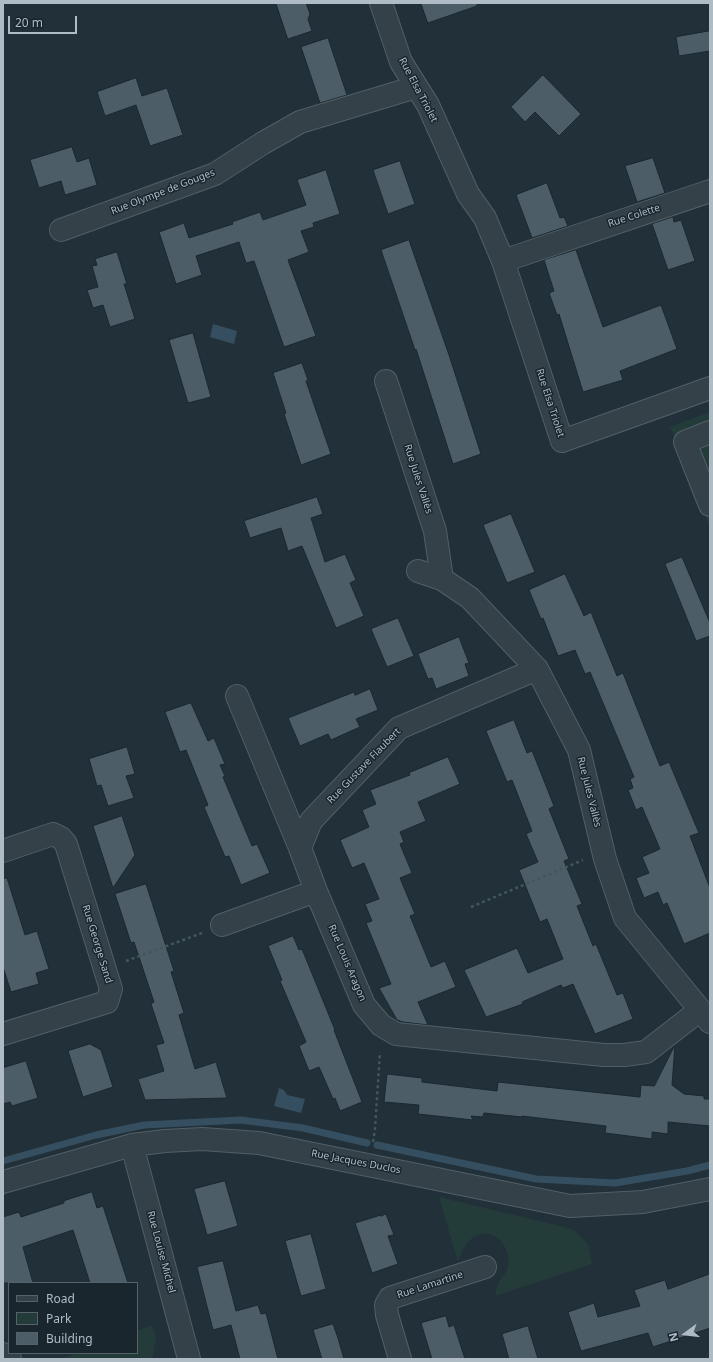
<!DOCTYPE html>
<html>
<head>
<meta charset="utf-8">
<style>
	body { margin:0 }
	#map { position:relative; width:713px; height:1362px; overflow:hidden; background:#213039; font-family:"Noto Sans",sans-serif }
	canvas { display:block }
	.frame { position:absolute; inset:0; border:4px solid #afbcc6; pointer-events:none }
	.legend { position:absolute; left:8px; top:1282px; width:130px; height:72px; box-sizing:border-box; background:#1a262e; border:1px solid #56626b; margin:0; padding:5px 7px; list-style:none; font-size:12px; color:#afbcc6 }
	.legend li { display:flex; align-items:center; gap:8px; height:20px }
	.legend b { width:20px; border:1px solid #56626b }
	.north { position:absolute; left:665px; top:1314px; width:40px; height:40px; -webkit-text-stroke:3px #1a262e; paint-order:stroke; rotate:255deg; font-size:11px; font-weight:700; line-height:16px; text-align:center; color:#afbcc6 }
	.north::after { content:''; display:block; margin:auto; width:14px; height:18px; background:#afbcc6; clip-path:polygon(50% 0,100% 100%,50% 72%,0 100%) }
	.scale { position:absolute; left:8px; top:16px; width:69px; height:18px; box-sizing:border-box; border:2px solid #afbcc6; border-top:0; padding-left:5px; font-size:12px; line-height:14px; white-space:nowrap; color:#afbcc6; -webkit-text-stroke:3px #1a262e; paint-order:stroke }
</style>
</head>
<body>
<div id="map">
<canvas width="713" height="1362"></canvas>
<div class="frame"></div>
<ul class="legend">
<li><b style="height:5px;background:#344149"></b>Road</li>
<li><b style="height:11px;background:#243c39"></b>Park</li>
<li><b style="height:11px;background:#4c5d68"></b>Building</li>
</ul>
<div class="north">N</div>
<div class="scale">20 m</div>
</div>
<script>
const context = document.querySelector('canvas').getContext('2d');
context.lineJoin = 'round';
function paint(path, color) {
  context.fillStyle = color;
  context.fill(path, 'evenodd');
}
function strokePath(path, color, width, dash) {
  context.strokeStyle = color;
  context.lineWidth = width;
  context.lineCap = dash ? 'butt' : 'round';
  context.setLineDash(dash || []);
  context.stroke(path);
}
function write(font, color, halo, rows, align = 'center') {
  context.font = font + ' "Noto Sans",sans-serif';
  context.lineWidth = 3;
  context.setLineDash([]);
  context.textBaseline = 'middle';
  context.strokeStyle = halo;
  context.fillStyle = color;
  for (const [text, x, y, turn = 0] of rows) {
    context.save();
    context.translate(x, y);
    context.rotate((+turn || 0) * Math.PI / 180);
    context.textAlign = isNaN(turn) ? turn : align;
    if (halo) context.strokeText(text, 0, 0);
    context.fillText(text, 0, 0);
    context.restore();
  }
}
paint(new Path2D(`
	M710,412v115l-40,-100z
	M439,1197l134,32 15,15 4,20 -97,32c1,-4 1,-8 3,-12 6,-11 13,-14 10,-28 -3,-18 -22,-31 -38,-16 -6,5 -9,15 -12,22z
	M152,1325l4,13 -4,21h-91l17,-6h59v-22z`), '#243c39');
paint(new Path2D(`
	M213,324l24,7 -3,13 -24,-7z
	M279,1088l5,2 3,5 18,4 -4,14 -27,-7z`), '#354f60');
strokePath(new Path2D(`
	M377,1145l159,34 79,4 72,-12 23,-6
	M3,1161l93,-26 48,-10 97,-5 62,8 64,15`), '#354f60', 7);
const building = new Path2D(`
	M276,3h30l4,11 -2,5 4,12 -24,8z
	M421,3h56v3l-49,17z
	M710,31v20l-31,5 -3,-19z
	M328,38l19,57 -27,8 -19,-56z
	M543,75l38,39 -22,22 -24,-24 -10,10 -14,-15z
	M136,78l6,18 25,-8 16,47 -33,11 -14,-41 -31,11 -8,-24z
	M72,147l5,15 12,-4 8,27 -32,10 -4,-14 -22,7 -9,-28z
	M653,158l12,35 -28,9 -12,-36z
	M400,161l15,43 -27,10 -15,-44z
	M326,170l14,44 -27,9 1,4 -13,4 8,21 -21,8 28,76 -32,11 -30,-86 -8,2 -7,-21 -43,14 6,19 -26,9 -17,-52 25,-9 5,15 44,-14 -1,-2 28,-10 3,8 43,-15 -9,-25z
	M547,183l13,35 4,-1 4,9 -36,12 -16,-43z
	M673,217l1,5 7,-2 14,41 -27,9 -16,-46z
	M409,240l40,115 32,99 -28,10 -37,-115 -1,1 -34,-100z
	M576,250l27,77 58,-22 16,44 -57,22 3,9 -40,12 -24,-78 -2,1 -8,-22 5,-2 -10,-31z
	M117,252l10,32h-3l11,35 -25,8 -7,-22 -10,3 -6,-18 11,-3 -6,-21 5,-1 -2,-6z
	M193,333l18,64 -23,6 -19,-63z
	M302,363l6,17 -2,1 25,73 -30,11 -17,-51 2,-1 -13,-40z
	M317,497l6,17 -12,4 14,44 20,-8 11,26 -6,3 14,33 -28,12 -34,-82 -14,5 -7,-23 -31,10 -6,-17z
	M511,514l24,58 -28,11 -24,-58z
	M682,557l28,66v13l-14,5 -31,-77z
	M565,574l19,42 7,-4 26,64 6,-3 37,93 9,-4 30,71 -9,3 20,52v45l-26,11 -17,-41 -4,2 -5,-13 -14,6 -8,-20 13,-5 -7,-16 18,-8 -18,-42 -6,3 -8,-20 5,-2 -3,-9 4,-2 -44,-105 -5,2 -10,-24 -17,6 -15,-38 -2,1 -12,-29z
	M398,618l16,38 -27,11 -16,-38z
	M459,637l10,26 -4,1 4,12 -33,13 -4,-11 -4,1 -10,-25z
	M370,689l8,21 -22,9 4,8 -29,13 -3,-6 -28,12 -12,-28 66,-26 1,3z
	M191,703l17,38 6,-3 11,26 -5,1 5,11 -2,1 29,69 5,-2 13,29 -29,12 -12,-29 -4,1 -21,-50 4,-2 -22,-55 -6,2 -15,-40z
	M514,720l13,33 5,-2 1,2 21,53 -5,3 20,50 -5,2 18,43 -5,2 16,40 3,-2 21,51 6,-2 10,26 -38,15 -22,-50 -10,4 -2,-3 -39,17 1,2 -37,13 -22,-47 53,-22 11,25 35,-14 -16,-40 -7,3 -21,-52 19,-8 -12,-28 6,-3 -20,-51 -5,2 -21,-51z
	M127,747l8,27 -9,2 8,22 -26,8 -7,-21 -4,1 -8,-27z
	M448,757l12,27 -42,18 8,19 -26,11 4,10 -4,2 12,29 -12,5 15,36 -5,2 21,51 14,-6 11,26 -38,15 10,23 -25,-3 -6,-2 -18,-32 12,-4 -25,-61 6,-2 -7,-17 14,-5 -15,-36 -12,5 -12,-28 29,-13 -7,-17 14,-6 -6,-14 40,-15 -1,-2z
	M122,816l13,39 -22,33 -20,-62z
	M7,878l18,57 12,-4 12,38 -13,4 3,11 -28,8 -8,-25v-88z
	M146,884l28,87 -3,1 13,41 -5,2 16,54 21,-7 11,36 -82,2 -7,-21 26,-8 -8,-26 8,-2 -13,-39 3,-2 -20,-60 -3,1 -16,-49z
	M293,936l6,14 3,-1 33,81h-1l28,72 -22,9 -5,-13 -2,1 -14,-32 -10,4 -10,-25 7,-4 -26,-61 2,-1 -14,-34z
	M90,1044l11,6 12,37 -30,10 -15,-46z
	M675,1045l-3,40 12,9 20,2v3h6v27l-42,-4v12l-16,-2v7l-47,-6 1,-7 -84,-10v1l-38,-4 -1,4 -12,-1 2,4 -55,-6 1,-9 -35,-3 3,-28 35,4v4l75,9 1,-9 142,15 1,-12 13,1z
	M26,1061l12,37 -26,8 -2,-4 -7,2v-36z
	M225,1181l13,45 -31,9 -13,-46z
	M92,1192l5,16 6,-2 25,77h-38l-17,-53 -50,17 10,36h-30v-66l16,-5 2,5 43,-14v-2z
	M386,1214l8,21 -6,1 10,28 -26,9 -17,-50 26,-8v1z
	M311,1234l15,55 -25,7 -16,-55z
	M223,1261l13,50 22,-6 3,9 5,-1 12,46h-38l-9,-34 -18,5 -16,-63z
	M710,1274v54l-57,19 -5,-14 -67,18 -13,-39 26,-9 4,14 42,-11 -6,-16 31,-10 3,9z
	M446,1316l3,11 5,-2 11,34h-33l-11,-36z
	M333,1324l5,14 6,21h-22l-9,-29z
	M528,1326l10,33h-29l-7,-25z`);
paint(building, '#4c5d68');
strokePath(building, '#1c2830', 1);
const minor = new Path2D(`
	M381,3l20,59 27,43 40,89 17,24 18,43
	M710,191l-207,70 59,180 148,-53
	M61,230l154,-56 48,-31 37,-21 116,-35
	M386,381l49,150 7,48
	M710,432l-25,10 25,63
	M418,571l24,8 28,19 67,71 42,81 26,109 20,59 85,104
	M237,696l63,152 16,43 48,114 17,20 15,9 208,21h20l22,-3 54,-42
	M300,848l11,-27 88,-93 138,-59
	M3,851l50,-17 8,4 5,6 45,145 -4,13 -104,32
	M222,925l94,-34
	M132,1145l57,214
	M3,1182l129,-37 33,-4 37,-2 57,4 311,63 73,-4 67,-13
	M3,1354l7,5
	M400,1359l-13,-44 -1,-10 4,-7 95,-31`);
strokePath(minor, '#525f67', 24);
strokePath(new Path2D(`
	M471,907l112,-47
	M126,961l76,-28
	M373,1142l2,-13 5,-77`), '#425856', 2.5, [3, 3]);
strokePath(minor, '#344149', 22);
write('10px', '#afbcc6', '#1a262e', [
	["Rue Elsa Triolet",418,90,62],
	["Rue Olympe de Gouges",163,192,-21],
	["Rue Colette",634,216,-18],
	["Rue Elsa Triolet",550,403,72],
	["Rue Jules Vallès",418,479,72],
	["Rue Gustave Flaubert",364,766,-46],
	["Rue Jules Vallès",589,792,76],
	["Rue George Sand",97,944,73],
	["Rue Louis Aragon",347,963,67],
	["Rue Jacques Duclos",356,1162,11],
	["Rue Louise Michel",161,1252,75],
	["Rue Lamartine",430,1285,-18]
]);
</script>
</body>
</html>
